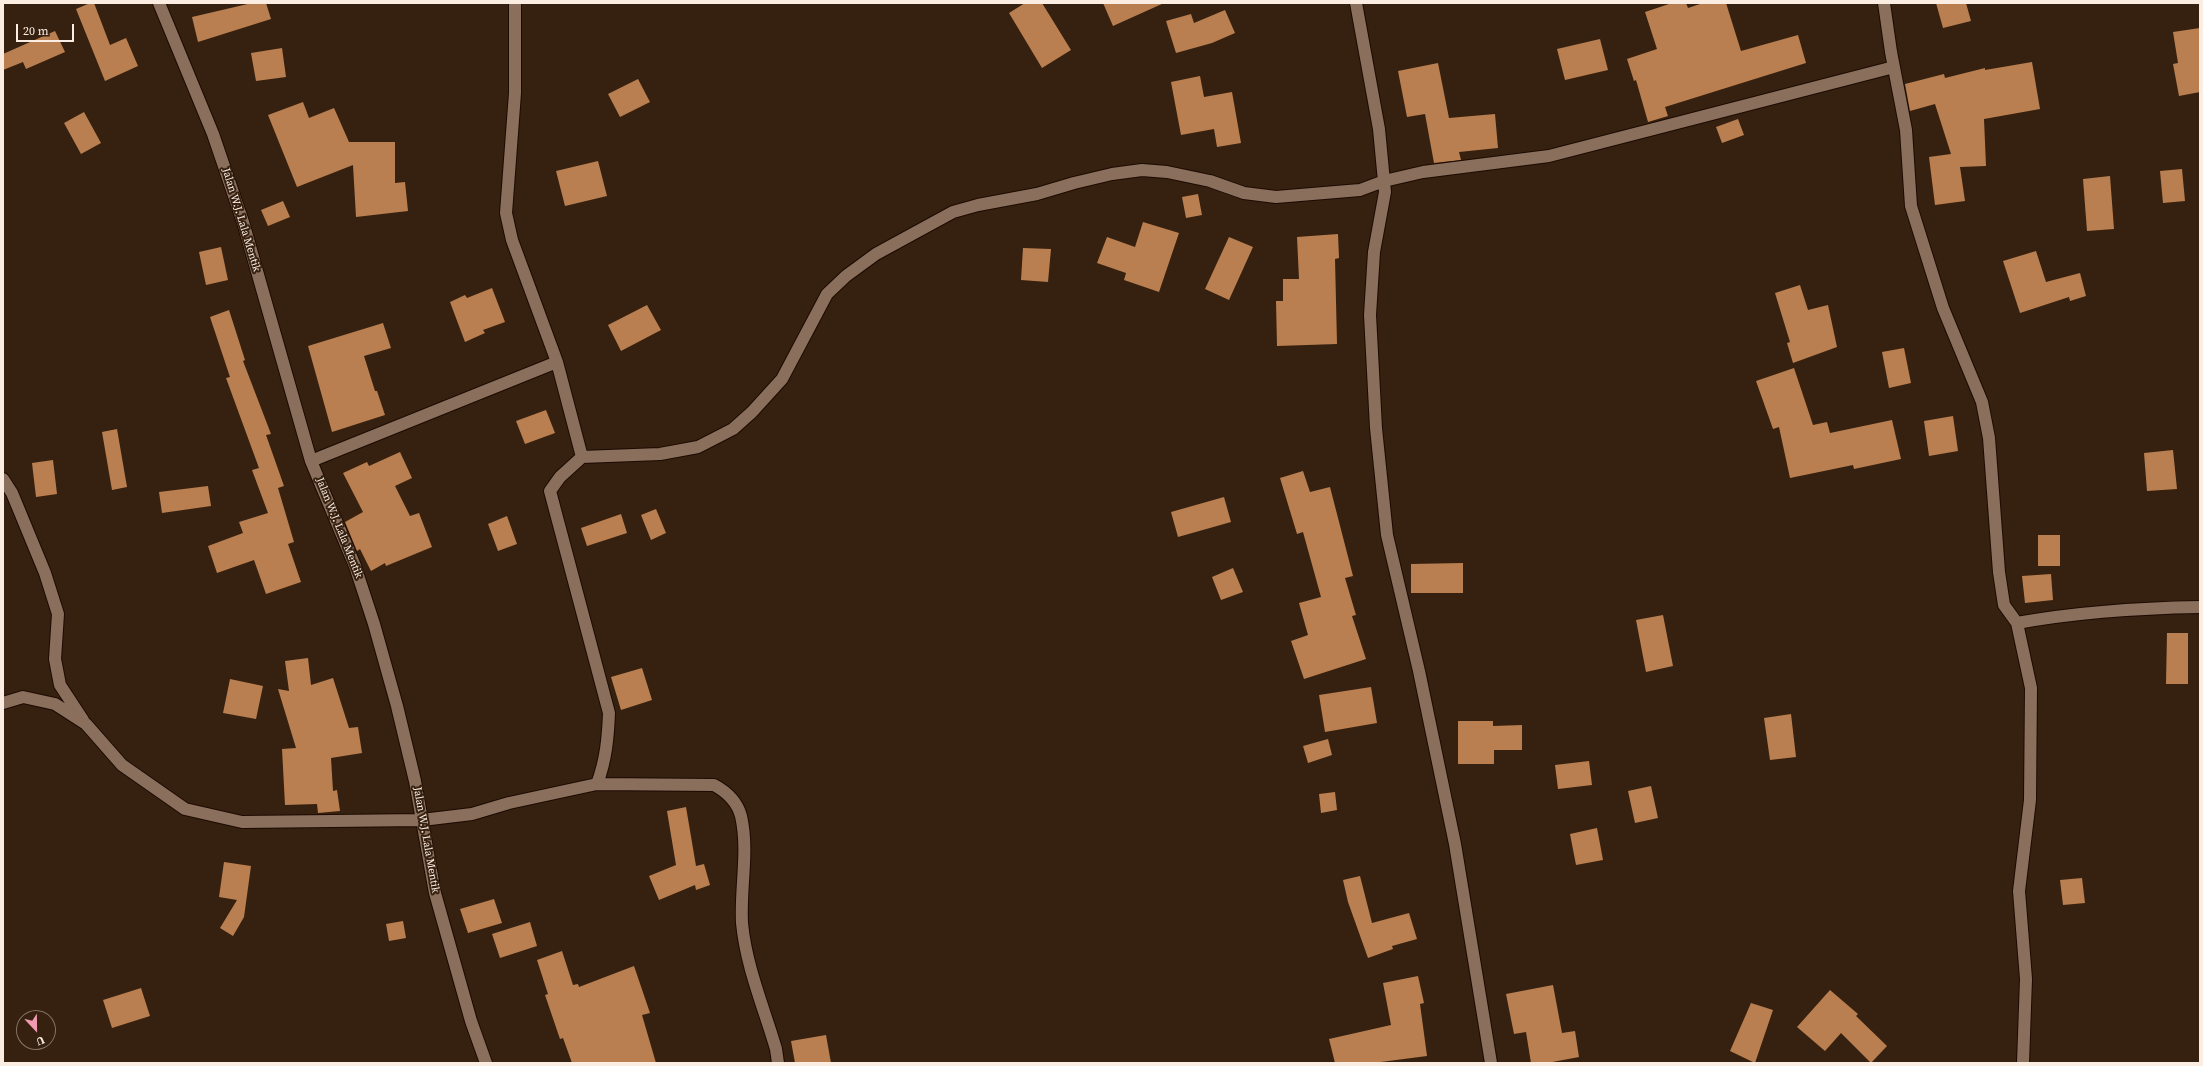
<!DOCTYPE html>
<html>
<head>
<meta charset="utf-8">
<style>
	body { margin:0 }
	#map { position:relative; width:2203px; height:1066px; overflow:hidden; background:#362110; font-family:"Source Serif 4",serif }
	canvas { display:block }
	.frame { position:absolute; inset:0; border:4px solid #fcede3; pointer-events:none }
	.north { position:absolute; left:16px; top:1010px; width:40px; height:40px; box-sizing:border-box; background:#362110; border:1px solid #857364; border-radius:50%; rotate:158deg; font-size:11px; font-weight:700; line-height:16px; text-align:center; color:#fcede3 }
	.north::after { content:''; display:block; margin:auto; width:14px; height:18px; background:#f19ab2; clip-path:polygon(50% 0,100% 100%,50% 72%,0 100%) }
	.scale { position:absolute; left:16px; top:24px; width:58px; height:18px; box-sizing:border-box; border:2px solid #fcede3; border-top:0; padding-left:5px; font-size:12px; line-height:14px; white-space:nowrap; color:#fcede3; -webkit-text-stroke:3px #362110; paint-order:stroke }
</style>
</head>
<body>
<div id="map">
<canvas width="2203" height="1066"></canvas>
<div class="frame"></div>
<div class="north">U</div>
<div class="scale">20 m</div>
</div>
<script>
const context = document.querySelector('canvas').getContext('2d');
context.lineJoin = 'round';
function paint(path, color) {
  context.fillStyle = color;
  context.fill(path, 'evenodd');
}
function strokePath(path, color, width, dash) {
  context.strokeStyle = color;
  context.lineWidth = width;
  context.lineCap = dash ? 'butt' : 'round';
  context.setLineDash(dash || []);
  context.stroke(path);
}
function write(font, color, halo, rows, align = 'center') {
  context.font = font + ' "Source Serif 4",serif';
  context.lineWidth = 4;
  context.setLineDash([]);
  context.textBaseline = 'middle';
  context.strokeStyle = halo;
  context.fillStyle = color;
  for (const [text, x, y, turn = 0] of rows) {
    context.save();
    context.translate(x, y);
    context.rotate((+turn || 0) * Math.PI / 180);
    context.textAlign = isNaN(turn) ? turn : align;
    if (halo) context.strokeText(text, 0, 0);
    context.fillText(text, 0, 0);
    context.restore();
  }
}
paint(new Path2D(`
	M90,3h4l16,42 16,-7 12,28 -33,15 -29,-72z
	M252,3h14l5,16 -73,23 -6,-25z
	M1025,3h17l29,47 -29,18 -33,-55z
	M1103,3h61l-51,23z
	M1672,3h14l2,5 15,-5h23l15,48 57,-16 8,28 -141,44 3,9 -20,6 -12,-42 -2,1 -7,-22 30,-10 -12,-37z
	M1936,3h30l5,18 -28,7z
	M1225,10l10,23 -23,10 -36,10 -10,-32 25,-7 3,9z
	M2200,28v64l-21,4 -6,-32 5,-1 -5,-31z
	M55,31l10,21 -39,17 -3,-7 -20,8v-16z
	M1600,39l8,31 -43,10 -8,-31z
	M282,48l4,29 -30,4 -5,-28z
	M2032,62l8,47 -56,10 2,47 -26,1 5,34 -30,4 -6,-48 22,-3 -16,-50 -25,7 -5,-27 39,-10 1,4 40,-10v2z
	M1438,63l11,55 46,-4 3,34 -39,4 2,8 -27,3 -9,-49 -18,3 -9,-46z
	M1200,76l4,21 28,-5 9,51 -24,4 -3,-18 -33,6 -10,-53z
	M638,79l12,23 -30,15 -12,-23z
	M303,102l6,16 25,-10 15,34h46v41l10,-1 3,29 -52,6 -3,-52 -56,22 -29,-72z
	M84,112l17,31 -20,11 -17,-31z
	M1738,119l6,16 -22,8 -6,-16z
	M598,161l9,35 -42,10 -9,-35z
	M2182,169l3,32 -22,2 -3,-32z
	M2110,176l4,53 -27,2 -4,-52z
	M1198,194l4,21 -16,3 -4,-21z
	M283,201l7,16 -22,9 -7,-16z
	M1143,222l36,11 -20,59 -35,-12 2,-7 -29,-10 10,-26 28,10z
	M1338,234l1,24 -4,1 2,85 -60,2 -1,-45h7v-22h16l-2,-42z
	M1229,237l24,10 -24,53 -24,-11z
	M221,247l7,33 -22,5 -7,-33z
	M1023,248l28,1 -3,33 -27,-2z
	M2036,251l10,31 34,-9 6,23 -16,5 -1,-4 -49,16 -17,-52z
	M1800,285l8,25 20,-5 9,42 -44,16 -6,-20 3,-1 -15,-49z
	M492,288l13,34 -22,8 2,3 -20,9 -15,-40 15,-7 2,3z
	M647,305l14,25 -40,21 -13,-26z
	M229,310l16,50 -2,1 28,73 -5,1 18,51 -6,2 16,54 -6,2 13,38 -35,12 -12,-34 -37,13 -9,-27 35,-13 -4,-11 29,-9 -16,-43 7,-2 -33,-90 4,-1 -20,-60z
	M383,323l8,25 -27,8 11,35h2l8,24 -53,17 -24,-86z
	M1904,348l7,35 -22,5 -7,-36z
	M1794,368l19,57 14,-3 3,11 62,-13 9,39 -47,10 -1,-4 -63,13 -11,-51 -6,2 -17,-48z
	M546,410l9,23 -30,11 -9,-23z
	M1953,416l5,35 -29,5 -5,-35z
	M117,429l10,58 -15,3 -10,-58z
	M2173,450l4,39 -30,2 -3,-38z
	M400,452l12,26 -17,8 15,30 9,-3 13,34 -46,19 -1,-3 -14,8 -11,-22 -3,2 -12,-29 18,-10 -20,-39 24,-11 2,4z
	M53,460l4,34 -21,3 -4,-34z
	M1303,471l7,21 20,-5 23,89 -8,2 11,37 -4,1 14,43 -62,20 -13,-38 17,-6 -9,-32 22,-6 -18,-65 -6,2 -17,-56z
	M208,486l3,20 -49,7 -3,-21z
	M1224,497l7,25 -53,15 -7,-25z
	M656,509l10,24 -15,7 -10,-25z
	M621,514l6,19 -40,13 -6,-18z
	M507,516l10,28 -19,7 -10,-27z
	M2038,535h22v31h-22z
	M1463,563v30h-52v-29z
	M1233,568l10,24 -22,8 -9,-23z
	M2051,574l2,26 -28,3 -3,-27z
	M1663,615l10,51 -27,6 -10,-52z
	M2167,633h21v51h-22z
	M308,658l3,27 22,-7 16,50 9,-1 4,26 -31,5 2,33 4,-1 3,21 -22,2 -1,-9 -32,1 -3,-56 14,-1 -18,-59 11,2 -4,-30z
	M642,668l10,32 -31,10 -10,-33z
	M230,679l33,7 -7,33 -33,-6z
	M1371,687l6,36 -52,9 -6,-37z
	M1791,714l5,43 -26,3 -6,-42z
	M1458,721h35v5l29,-1v25h-28v14h-36z
	M1328,739l4,16 -24,8 -5,-17z
	M1589,761l3,24 -34,4 -3,-24z
	M1651,786l7,32 -23,5 -7,-32z
	M1335,792l2,18 -16,3 -2,-19z
	M686,807l10,59 8,-2 6,21 -14,5 -1,-5 -36,15 -10,-24 27,-11 -9,-54z
	M1597,828l6,32 -27,5 -6,-31z
	M224,862l27,4 -7,51 -11,19 -13,-8 17,-28 -18,-3z
	M1360,876l12,47 37,-10 8,26 -25,7 1,3 -25,9 -20,-56 -5,-22z
	M2082,878l3,25 -22,2 -3,-25z
	M494,899l8,24 -34,10 -8,-24z
	M403,921l3,17 -17,3 -3,-17z
	M530,922l7,24 -37,12 -8,-24z
	M562,951l11,34 5,-1 1,3 55,-21 16,47 -8,2 14,48h-84l-9,-25 -3,1 -15,-44 3,-1 -11,-34z
	M1418,976l6,27 -4,1 7,52 -54,7h-38l-6,-24 62,-14 -8,-42z
	M1553,985l9,48 13,-2 4,26 -32,6h-16l-5,-31 -12,2 -8,-40z
	M141,988l9,28 -38,12 -9,-28z
	M1830,990l28,24 -2,2 31,30 -16,17 -30,-30 -16,18 -28,-24z
	M1751,1003l22,7 -18,53 -25,-12z
	M826,1035l5,28h-36l-4,-22z`), '#ba7f50');
const minor = new Path2D(`
	M159,3l54,131 30,88 68,239 44,105 19,58 23,82 18,75 20,112 36,128 15,42
	M1356,3l23,126 6,63 -11,60 -4,63 6,113 11,107 32,136 36,173 36,219
	M1884,3l7,49 15,78 5,76 32,102 39,94 7,36 10,134 5,33 13,18 14,65 -1,112 -11,91 7,88 -3,84
	M582,457l78,-3 38,-7 35,-18 19,-17 30,-33 45,-85 19,-18 30,-22 77,-42 25,-7 59,-11 37,-11 38,-9 30,-4 25,2 43,9 34,12 32,4 84,-7 24,-9 39,-9 126,-16 345,-89
	M311,461l246,-99
	M3,479l9,14 33,80 13,41 -3,45 5,26 23,35
	M2017,623c61,-11 122,-15 183,-16
	M3,703l20,-6 32,7 31,20 36,41 63,44 57,13 180,-2 50,-6 37,-11 88,-19c9,-24 11,-46 12,-71l-59,-222 10,-14 22,-20 -25,-95 -45,-122 -6,-27 9,-120v-90
	M597,784l117,1c13,7 23,16 27,31 8,35 -1,72 1,107 4,43 22,85 34,126l2,14`);
strokePath(minor, '#1d0a00', 14);
strokePath(minor, '#896f5c', 12);
write('11px', '#fcede3', '#362110', [
	["Jalan W.J. Lala Mentik",241,220,73],
	["Jalan W.J. Lala Mentik",339,528,68],
	["Jalan W.J. Lala Mentik",426,840,80]
]);
</script>
</body>
</html>
